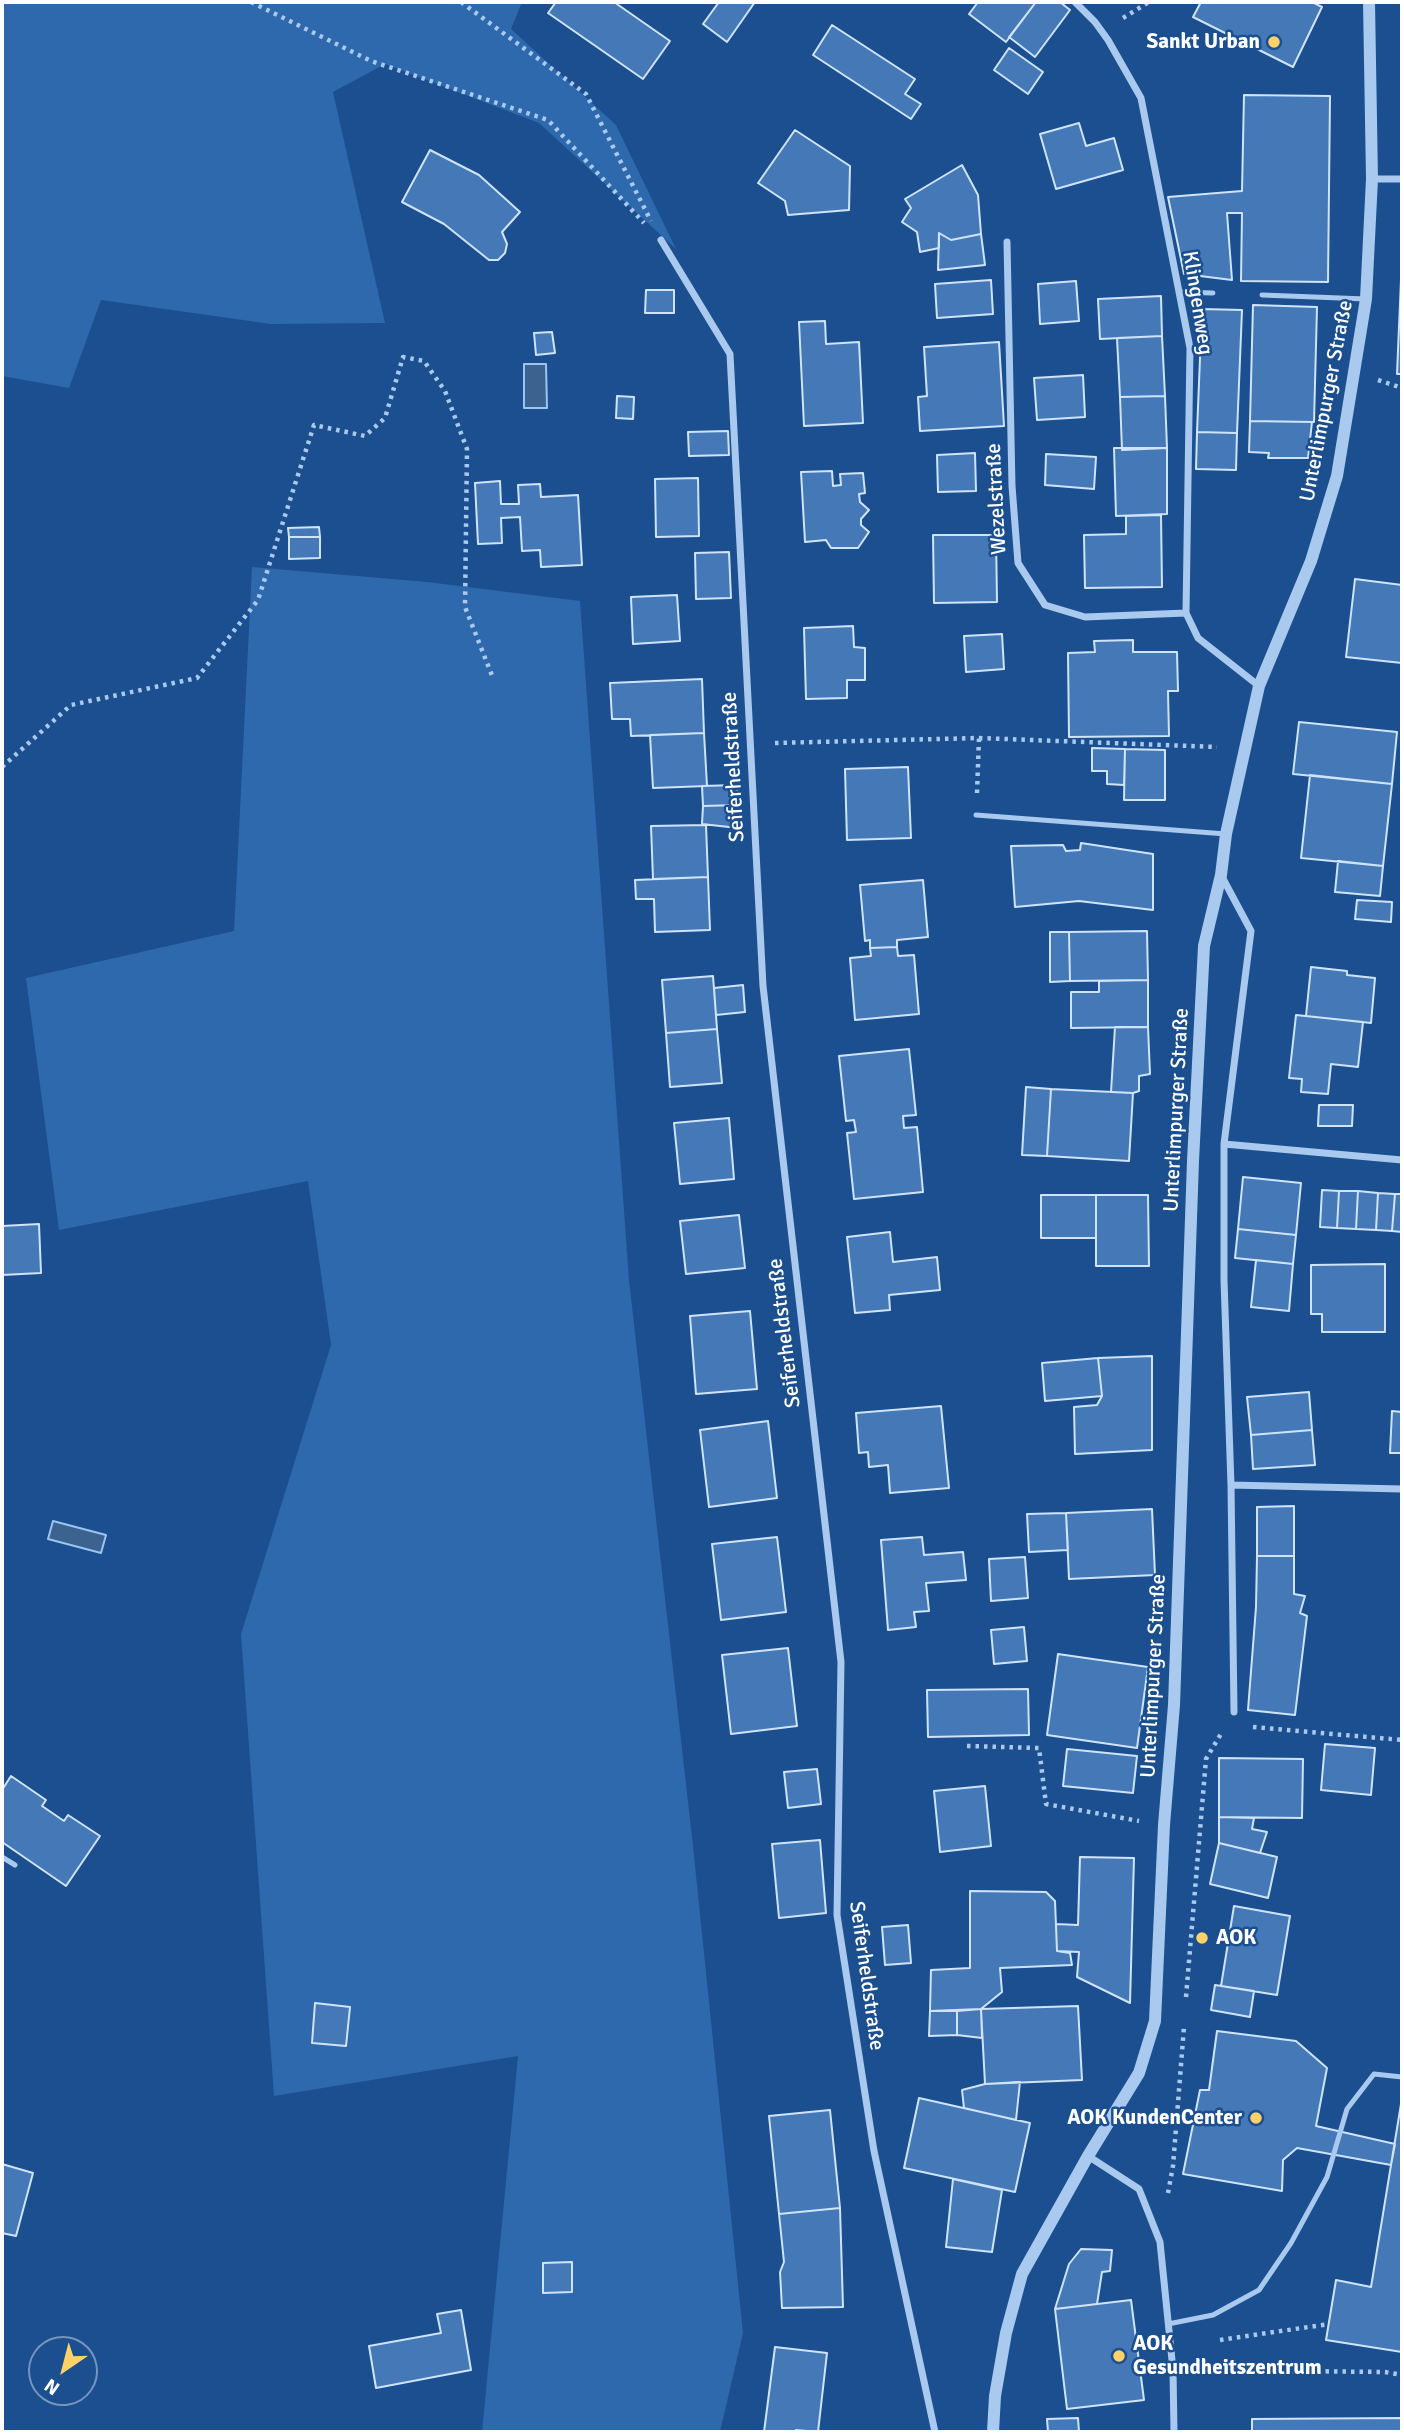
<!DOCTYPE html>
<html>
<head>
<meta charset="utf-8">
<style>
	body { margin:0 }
	#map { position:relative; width:1404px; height:2434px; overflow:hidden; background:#1b4f8f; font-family:Signika,sans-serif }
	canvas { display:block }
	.frame { position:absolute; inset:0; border:4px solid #fff; pointer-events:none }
	.north { position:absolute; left:28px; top:2336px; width:70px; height:70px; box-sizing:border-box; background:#1b4f8f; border:2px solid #7695bc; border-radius:50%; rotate:215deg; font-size:19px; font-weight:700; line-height:28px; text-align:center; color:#fff }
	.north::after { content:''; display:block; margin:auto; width:24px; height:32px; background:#ffd166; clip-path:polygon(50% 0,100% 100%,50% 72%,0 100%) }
</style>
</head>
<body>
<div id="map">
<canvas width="1404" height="2434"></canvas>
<div class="frame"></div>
<div class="north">N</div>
</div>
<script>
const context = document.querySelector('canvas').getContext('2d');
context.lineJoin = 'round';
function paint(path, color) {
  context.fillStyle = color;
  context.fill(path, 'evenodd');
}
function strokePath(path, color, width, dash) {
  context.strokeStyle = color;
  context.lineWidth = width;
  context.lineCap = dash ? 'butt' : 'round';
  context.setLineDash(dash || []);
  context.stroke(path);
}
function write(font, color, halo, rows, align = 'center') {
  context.font = font + ' Signika,sans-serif';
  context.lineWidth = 5;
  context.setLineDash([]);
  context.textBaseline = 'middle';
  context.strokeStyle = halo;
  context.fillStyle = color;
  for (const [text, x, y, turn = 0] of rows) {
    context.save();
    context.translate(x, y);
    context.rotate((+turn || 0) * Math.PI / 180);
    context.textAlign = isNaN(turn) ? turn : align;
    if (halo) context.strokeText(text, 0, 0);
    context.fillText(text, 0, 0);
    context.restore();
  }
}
paint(new Path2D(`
	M2,2h520l-11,27 105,96 60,124 -137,-126 -154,-59 -52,28 52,231 -114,1 -170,-24 -32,88 -67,-12z
	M252,567l175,15 153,19 49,679 64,566 50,487 -23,99h-238l36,-376 -244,40 -33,-462 90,-289 -23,-164 -249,49 -33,-252 208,-47z`), '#2e69ad');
const water = new Path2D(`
	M524,364h22l1,44h-23z
	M53,1521l53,14 -5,18 -53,-14z`);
paint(water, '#3c6290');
strokePath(water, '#9cc4f0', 2);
const building = new Path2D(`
	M556,2h58l56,39 -27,38 -95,-66z
	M719,2h36l-28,40 -24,-18z
	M978,2h58l-30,40 -37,-28z
	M1036,2h24l10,8 -35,47 -26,-20z
	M1201,2h111l10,5 -29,60 -100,-50z
	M832,25l83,54 -10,15 16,10 -10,15 -98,-64z
	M1009,48l34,24 -15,22 -34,-24z
	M1244,95l86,1 -2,186 -87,-1 1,-68h-15l5,67 -48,-6 -16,-77 74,-6z
	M1079,123l7,23 28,-8 9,32 -67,19 -16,-55z
	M795,130l55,36 -1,44 -61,5 -3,-14 -27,-18z
	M430,150l49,25 41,37 -18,20 5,12 -2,9 -7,7h-9l-45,-36 -42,-22z
	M962,165l16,30 3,39 -30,6 -12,-7v15l-19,4 -3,-20 -15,-10 9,-14 -6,-9z
	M939,233l12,7 30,-6 4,31 -47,5z
	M1402,256v118h-5z
	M991,280l2,34 -56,4 -2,-34z
	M1076,281l3,40 -39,3 -2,-40z
	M646,290h28v23h-29z
	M1161,296l1,40 -62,3 -2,-40z
	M1253,305l64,2 -3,115 -64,-1z
	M1202,309l40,1 -5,123 -40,-1z
	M825,321l1,23 33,-2 4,81 -59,3 -5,-104z
	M552,332l3,21 -19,2 -2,-22z
	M1162,336l3,60 -45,1 -3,-59z
	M999,342l5,84 -84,5 -2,-34 9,-1 -3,-49z
	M1083,375l2,42 -48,3 -3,-42z
	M617,396l17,1 -1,22 -17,-1z
	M1165,396l2,52 -45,2 -2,-53z
	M1250,421l62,1 -4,36h-40l1,-5 -20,-1z
	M728,431l1,24 -40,1 -1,-24z
	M1197,432l40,1 -1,37 -40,-1z
	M1114,448h53v66l-51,2z
	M975,453l1,38 -38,1 -1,-37z
	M1046,454l50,3 -2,32 -49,-4z
	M832,471l1,15 8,-1 -1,-11 23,-1 2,20 -6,1 1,8 9,8 -8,9v6l8,7 -11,16h-27l-5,-8 -21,2 -4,-70z
	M698,478l1,58 -43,1 -1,-58z
	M500,481l1,23h18l-1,-19 22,-1 1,13 37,-2 4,70 -41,2 -1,-17 -18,1 -2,-34 -19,1 1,25 -24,1 -3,-61z
	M1161,515l1,72 -77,1 -1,-53 42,-1v-18z
	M319,527l1,10h-31l-1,-9z
	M933,535h63l1,67 -63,1z
	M289,537h31v21l-31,1z
	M729,552l2,46 -35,1 -1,-46z
	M1355,579l47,6v78l-56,-6z
	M677,595l3,46 -47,3 -2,-47z
	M853,626l1,21 11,1v32h-18v18l-41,1 -2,-71z
	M1002,634l2,35 -38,3 -2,-36z
	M1133,640v12h44l1,39h-10l1,45 -100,1 -1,-84 27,-1 -1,-11z
	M702,679l2,54 -73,3 -1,-17h-18l-2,-36z
	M1299,722l98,10 -5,52 -99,-10z
	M704,733l3,53 -54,2 -3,-53z
	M1092,748l33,1 -1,36 -17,-1v-13h-15z
	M1125,749l40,1v50h-41z
	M908,767l3,71 -64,2 -2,-71z
	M1310,775l82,9 -9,82 -82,-8z
	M737,785l1,20 -35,1 -1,-20z
	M738,805v23l-36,-4 1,-18z
	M706,825l2,52 -55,2 -2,-53z
	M1081,843l72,11v56l-74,-9 -64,6 -4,-61 52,-1 3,6 14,-1z
	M1338,861l45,5 -3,30 -45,-4z
	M708,877l2,53 -55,2 -1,-33h-18l-1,-19z
	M923,880l5,57 -31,3v7l-27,1v-8l-5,1 -5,-56z
	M1357,900l35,2 -1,20 -36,-3z
	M1147,931l1,49 -78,1 -1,-49z
	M1050,932h19l1,49 -20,1z
	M897,947l1,9 16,-1 5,59 -64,6 -5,-62 21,-2 -1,-8z
	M1311,967l36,4v4l28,3 -4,45 -65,-7z
	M713,976l4,53 -51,4 -4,-53z
	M1148,980v47l-77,1v-36h28v-11z
	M743,985l2,27 -29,3 -2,-27z
	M1296,1015l67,7 -5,45 -27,-3 -3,30 -27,-2 1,-13 -13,-1z
	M1115,1027h33l2,47 -11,2v15l-6,2 -22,-1z
	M717,1029l5,54 -52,4 -4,-54z
	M909,1049l7,66 -13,1 1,12 13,-1 6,65 -69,7 -7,-66 9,-1 -2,-12 -8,1 -7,-65z
	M1026,1087l25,2 -4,67 -25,-1z
	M1051,1089l82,4 -4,68 -82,-5z
	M1319,1105h34l-1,21h-34z
	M729,1118l5,61 -54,5 -6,-61z
	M1243,1177l58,6 -5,52 -58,-6z
	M1322,1190l17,1 -2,37 -17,-1z
	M1339,1191h19l-2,38 -19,-1z
	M1358,1191l20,2 -2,37 -20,-1z
	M1378,1193l17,1 -3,37 -16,-1z
	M1395,1194h7v38l-10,-1z
	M1041,1195h55v43h-55z
	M1096,1195h52l1,71h-53z
	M739,1215l6,53 -59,6 -6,-53z
	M39,1224l2,49 -39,2v-49z
	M1238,1229l58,6 -3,29 -58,-6z
	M890,1232l3,30 44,-5 3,33 -51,5 1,15 -35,3 -8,-76z
	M1256,1260l37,4 -4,47 -38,-4z
	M1385,1264v68h-63v-18h-11v-49z
	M750,1311l7,78 -61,5 -6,-78z
	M1152,1356v94l-77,4 -1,-47 23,-2 5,-9 -4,-38z
	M1098,1358l4,38 -57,5 -3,-38z
	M1309,1392l3,38 -61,5 -4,-38z
	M941,1406l8,82 -59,5 -2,-28 -19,2 -1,-15 -9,1 -3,-40z
	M1392,1411l10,1v41h-12z
	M768,1421l9,77 -68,9 -9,-77z
	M1312,1430l3,35 -62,4 -2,-34z
	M1294,1506v50h-37v-49z
	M1152,1509l3,66 -86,4 -3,-66z
	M1066,1513l2,37 -39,2 -2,-38z
	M777,1537l9,75 -65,8 -9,-76z
	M922,1537l2,18 39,-3 3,28 -40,3 3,28 -15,1 2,15 -28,3 -7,-90z
	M1257,1556h37v38l11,2 -5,17 7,3 -12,99 -47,-5 8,-103z
	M1025,1557l3,41 -37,3 -2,-42z
	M1024,1627l3,34 -33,3 -3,-34z
	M788,1648l9,78 -66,8 -9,-79z
	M1058,1654l90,13 -11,81 -90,-13z
	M1028,1689l1,46 -101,2 -1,-47z
	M1325,1744l50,4 -4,47 -50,-5z
	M1067,1749l70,7 -4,37 -70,-7z
	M1219,1758l84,1 -1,59 -83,-1z
	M817,1769l4,35 -33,4 -4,-36z
	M11,1776l35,24 -4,6 22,15 4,-6 32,21 -34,50 -64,-44v-52z
	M985,1786l6,60 -51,6 -6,-61z
	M1219,1817l35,1 -2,11 15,3 -7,21 -41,-10z
	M820,1840l6,73 -47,5 -7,-74z
	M1219,1843l58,14 -9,41 -58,-14z
	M1080,1857l54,1 -4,145 -53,-26 2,-25 -22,-1 -1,-27 22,1z
	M970,1891l76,1 9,9 2,50 13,2 2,12 -72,3 2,24 -21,17 -51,2 1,-41 39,-2z
	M1234,1906l56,10 -13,79 -56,-9z
	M908,1925l3,38 -26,2 -3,-38z
	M1215,1985l39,6 -4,26 -39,-7z
	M315,2003l35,4 -4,39 -34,-3z
	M1078,2006l4,74 -97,4 -4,-75z
	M981,2009l1,29 -25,-3v-24z
	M930,2011h27v24l-28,1z
	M1217,2031l79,10 31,27 -11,58 79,18 -4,21 -94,-17 -14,12 -1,31 -99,-17 17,-84h9z
	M1020,2082l-4,38 -52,-12 -2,-18 23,-6z
	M919,2098l111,25 -15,69 -111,-24z
	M1402,2098v254l-76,-12 10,-60 35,7z
	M830,2110l10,98 -61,6 -10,-98z
	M2,2164l31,9 -17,63 -14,-3z
	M953,2179l49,11 -10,62 -46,-5z
	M840,2208l3,99 -61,1 -2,-36 4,-10 -5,-48z
	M1081,2249l31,1 -2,21 -8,1 -5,32 -42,5 14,-45z
	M572,2262v30l-29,1v-30z
	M1131,2300l13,100 -77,9 -12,-100z
	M461,2310l10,60 -95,18 -7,-42 72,-13 -4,-19z
	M775,2347l52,6 -9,79 -22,-2 -1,2h-31z
	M1078,2418l1,14h-31l-1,-13z
	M1402,2418v14h-150v-13z`);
paint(building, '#4478b7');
strokePath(building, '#cfe3fa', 2);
strokePath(new Path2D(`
	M251,2l120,59 177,59 96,103
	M461,2l125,92 65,127
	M1123,18l26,-16
	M1378,380l24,8
	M775,743l204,-5 238,9
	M2,767l69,-62 126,-27 61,-78 56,-175 51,11 20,-18 18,-61 21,4 21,30 22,58 -2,158 28,71
	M977,793l2,-55
	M1253,1727l149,13
	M967,1746l72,2 7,56 93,17
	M1186,1997l20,-238 16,-27
	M1168,2193l5,-27 11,-139
	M1220,2340l109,-16
	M1198,2370l187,2 17,3`), '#a9c9ee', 4.5, [3.5, 5]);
strokePath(new Path2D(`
	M1179,292l34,1
	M1262,295l104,4
	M976,815l250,19
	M2,1857l13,8
	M1168,2324l45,-9 46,-25 32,-47 36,-66 20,-68 27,-35 28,3`), '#a9c9ee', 5);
strokePath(new Path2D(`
	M1075,2l20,20 13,18 33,58 49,250 -4,265 12,25 61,48
	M1372,179h30
	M661,240l69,114 33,632 78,676 -4,253 37,236 61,281
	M1007,242l5,244 6,77 27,42 40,12 101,-4
	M1221,875l30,56 -27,213v136l7,205 3,227
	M1224,1144l178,16
	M1231,1485l171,4
	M1088,2156l51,33 21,53 13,128 1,62`), '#a9c9ee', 7);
strokePath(new Path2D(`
	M993,2432l2,-36 11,-63 16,-59 66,-118 51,-83 16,-52 9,-196 10,-120 19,-544 11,-215 17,-71 5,-41 33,-148 52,-125 26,-85 29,-177 6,-120 -3,-177`), '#a9c9ee', 12);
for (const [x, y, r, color] of [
	[1274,42,7,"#ffd166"],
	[1202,1938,7,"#ffd166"],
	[1256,2118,7,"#ffd166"],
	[1119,2356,7,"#ffd166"]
]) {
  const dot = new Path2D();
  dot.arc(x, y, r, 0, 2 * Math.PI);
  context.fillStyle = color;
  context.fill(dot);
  strokePath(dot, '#1b4f8f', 2.5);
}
write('bold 21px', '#fff', '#1b4f8f', [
	["Sankt Urban",1260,42],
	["AOK",1216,1938,"left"],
	["AOK KundenCenter",1242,2118],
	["AOK",1133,2344,"left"],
	["Gesundheitszentrum",1133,2368,"left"]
], 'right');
write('21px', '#fff', '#1b4f8f', [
	["Klingenweg",1197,303,81],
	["Unterlimpurger Straße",1327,401,-79],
	["Wezelstraße",997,499,-93],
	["Seiferheldstraße",734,767,-93],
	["Unterlimpurger Straße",1177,1110,-87],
	["Seiferheldstraße",785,1333,-97],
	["Unterlimpurger Straße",1154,1676,-87],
	["Seiferheldstraße",866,1976,82]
]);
</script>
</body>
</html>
